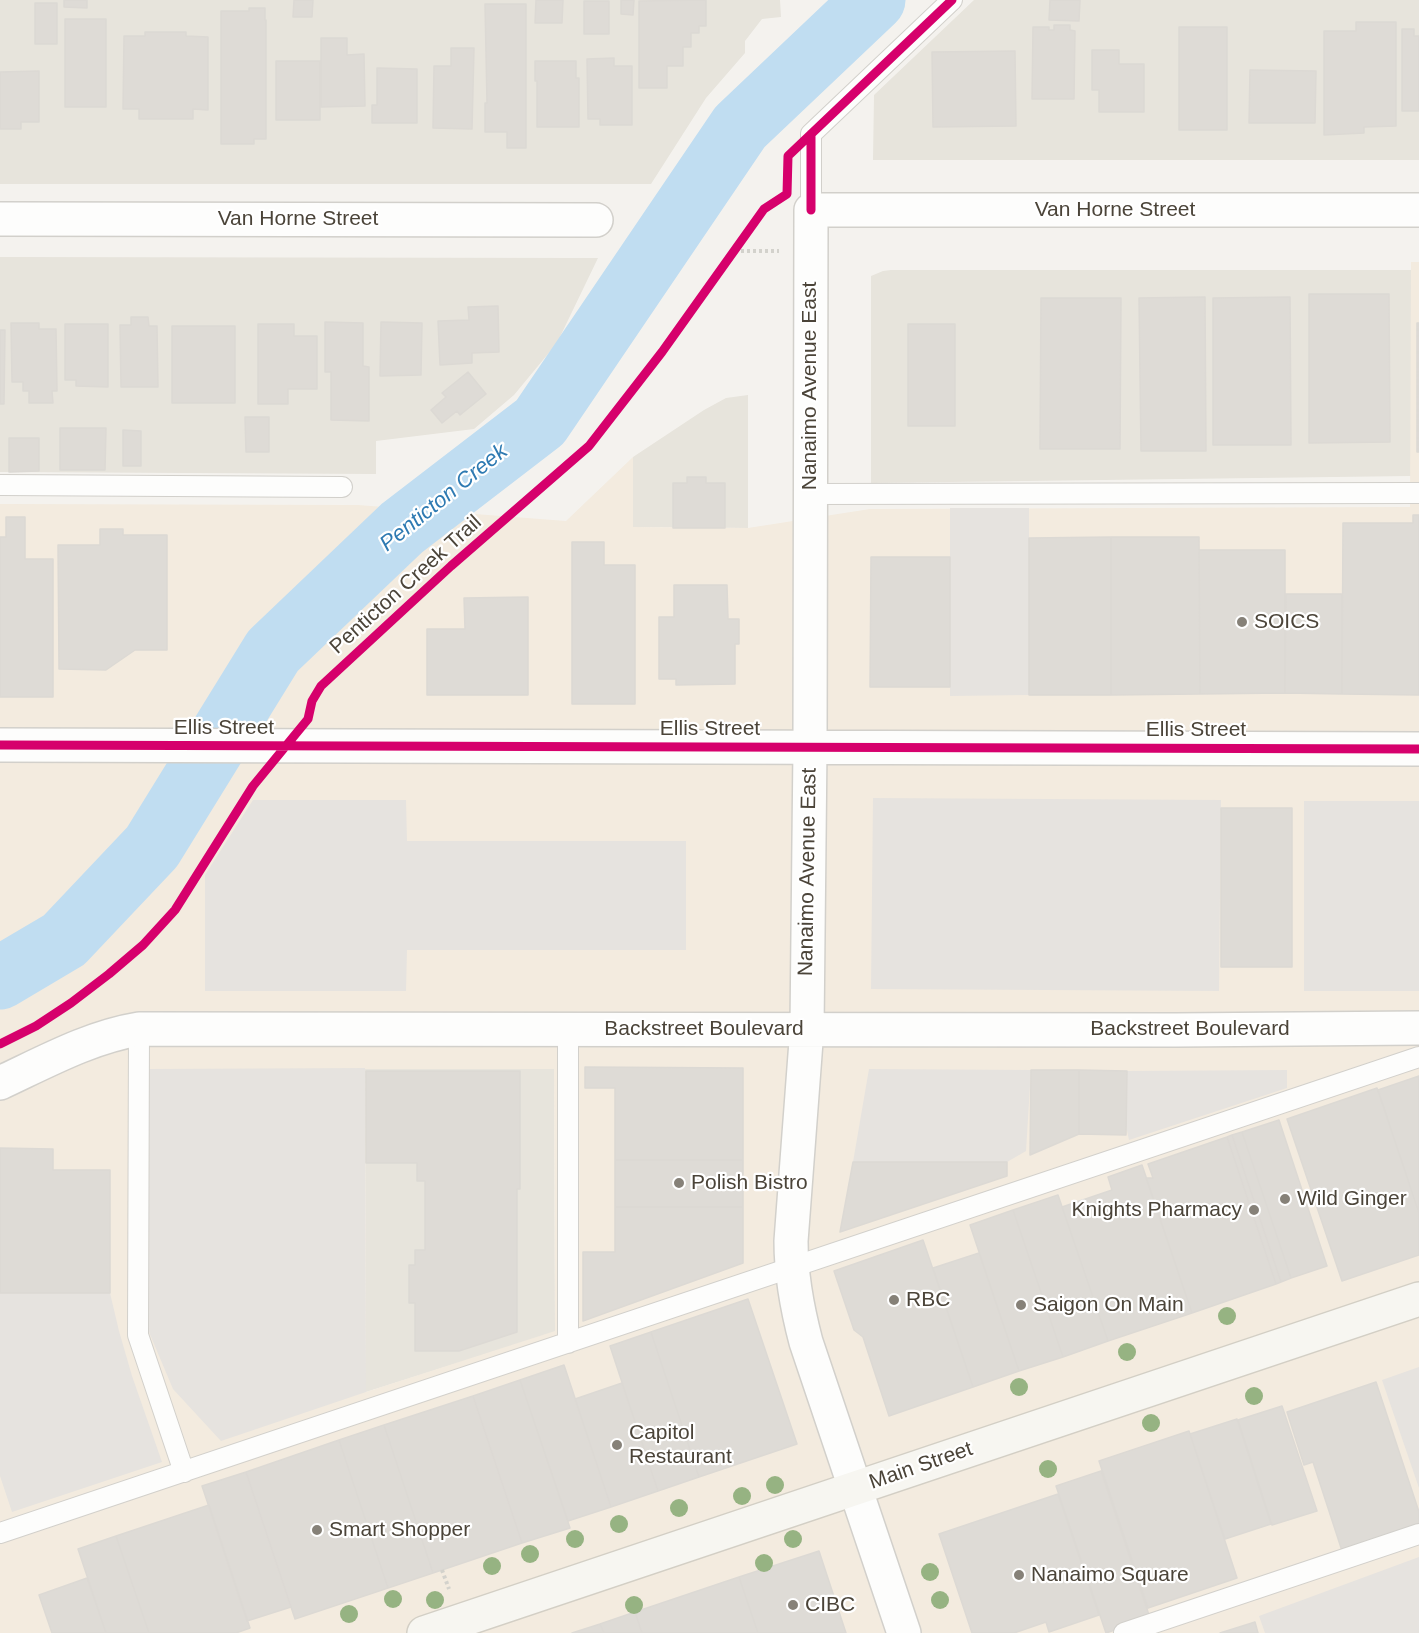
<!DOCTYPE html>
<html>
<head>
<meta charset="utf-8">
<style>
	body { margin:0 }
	canvas { display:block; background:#f4f2ee }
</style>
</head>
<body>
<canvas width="1419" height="1633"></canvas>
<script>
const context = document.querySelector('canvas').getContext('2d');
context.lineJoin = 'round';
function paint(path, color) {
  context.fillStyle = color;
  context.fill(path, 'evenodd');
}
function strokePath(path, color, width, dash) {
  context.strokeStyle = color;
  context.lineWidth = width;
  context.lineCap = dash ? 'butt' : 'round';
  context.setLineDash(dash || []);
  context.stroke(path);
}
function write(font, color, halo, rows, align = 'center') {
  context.font = font + ' Arial,sans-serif';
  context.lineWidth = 4.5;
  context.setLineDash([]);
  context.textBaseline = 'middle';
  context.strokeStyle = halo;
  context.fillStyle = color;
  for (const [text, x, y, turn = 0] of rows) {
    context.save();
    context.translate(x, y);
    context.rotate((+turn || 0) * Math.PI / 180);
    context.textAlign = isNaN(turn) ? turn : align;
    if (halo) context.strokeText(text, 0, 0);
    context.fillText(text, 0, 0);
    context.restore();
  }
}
paint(new Path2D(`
	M0,0h780l1,17 -19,2 -17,22v12l-39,45 -55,86h-651z
	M974,0h445v160h-546l1,-65z
	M0,257l598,1 -41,85 -43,52 -40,34 -98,12v33l-376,-2z
	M891,270h520v206l-540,7v-207l12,-5z
	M748,395v133l-115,-1v-70l71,-47 22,-12z
	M365,1068h189l1,264 -189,60z`), '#e7e4dc');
paint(new Path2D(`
	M1411,262h8v1371h-1419v-1129l358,1 208,16 67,-64v70l115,1 122,-19 540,-2zM365,1069h189l1,262 -189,61z`), '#f3ebdf');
paint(new Path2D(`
	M950,508h79v187l-79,1z
	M873,798l348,2 -2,191 -348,-2z
	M253,800h153l1,41h279v109h-279l-1,41h-201v-116z
	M1304,801h115v190h-115z
	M365,1068l1,324 -145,49 -48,-52 -24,-57v-263z
	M869,1069l162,1 -5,81 -19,11h-154z
	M1287,1070v18l-158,52 -3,-14 1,-55z
	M0,1293h110l9,38 13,45 30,86 -150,50 -12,-36z
	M1419,1367v121l-37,-108z
	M1419,1557v76h-154l-6,-17z`), '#e6e3df');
strokePath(new Path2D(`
	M0,978l64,-38 88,-93 121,-196 129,-123 138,-106 200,-295 134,-127`), '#c0ddf1', 63);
const building = new Path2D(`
	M64,0h23v8l-23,-1z
	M294,0h19l-1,17h-19z
	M536,0h27l-1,23h-27z
	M621,0h13l-1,15 -12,-1z
	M706,0v26h-7v7h-8v14h-8v19h-16v22h-28v-87z
	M1050,0h30l-1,21 -30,-1z
	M584,1h25v33h-25z
	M35,3h22v41h-22z
	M485,4h41v144h-19v-16h-22v-29h2z
	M249,8h16v12h1v119h-12v5h-33v-133h28z
	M65,19h41v88h-41z
	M1356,22h40v104l-32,1v6l-40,2v-104h32z
	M1054,25h16v5l5,1 -1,68h-42l1,-72h16v3h5z
	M1179,27h48v103h-48z
	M1402,29h12v7h5v75h-17z
	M145,32h41v4l22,1v73l-15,-1v10h-54v-10h-16l1,-73h21z
	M321,38h26v17l17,-1 1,52 -44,1z
	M451,48h23l-2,81 -39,-1 1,-62h17z
	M1092,50h27v14h25v48h-45v-22h-7z
	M1015,51l1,75 -83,1 -1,-75z
	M614,58v8h18v59h-32v-6h-12l-1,-60z
	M276,61h44v59h-44z
	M535,61h41v17h3v49h-42v-46h-2z
	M377,68l40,1v54h-45v-18h5z
	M1250,70l66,1 -1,52h-66z
	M39,71v51h-18v7h-21v-57z
	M1309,294h80l1,148 -81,1z
	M1205,297l1,154h-65l-2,-153z
	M1290,297l1,148h-78v-147z
	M1041,298h80l-1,151h-80z
	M498,306l1,46 -27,1v10l-32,2 -2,-44 31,-1 -1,-13z
	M131,317h17l1,9h8l1,61h-37l-1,-62h11z
	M325,322l38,1v43l6,1v54l-38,-1v-48h-6z
	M381,322l41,1 -1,52 -41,1z
	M11,323h28v6h17l1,62h-5l1,12h-24v-12h-6v-9h-11z
	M1417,323h2v129h-2z
	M65,324h43v63l-32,-1v-6h-11z
	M258,324h36v12h23v53h-29v15h-30z
	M908,324h47v102h-47z
	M172,326h63v77h-63z
	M0,330h5l-1,74h-4z
	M468,372l18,22 -26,21 -3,-4 -15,12 -11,-13 15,-13 -4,-4z
	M245,417h24v35h-23z
	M60,428h46l-1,42h-45z
	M123,430l18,1v35h-18z
	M9,438h30v33l-30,1z
	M687,477h19v6h19v45h-52v-45h14z
	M1413,515h6v180l-77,-1 1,-171h70z
	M6,517h19v42h28v138h-53v-160h6z
	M100,529h23v6h44v115h-32l-29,20 -47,-1 -1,-124h42z
	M1111,537v158h-82v-157z
	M1111,537h88l1,157 -89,1z
	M572,542h32v23h31v139h-63z
	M1199,550h86v143l-85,1z
	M871,557h79v130h-80z
	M674,585h53l1,34h11v25h-4v40l-59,1v-6h-17v-62h15z
	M1286,594h56v100l-57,-1z
	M528,597v98h-101v-66h38l-1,-31z
	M1221,808h71v159h-71z
	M585,1067l158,1v92h-128v-72h-30z
	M1031,1070h48v64l-49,21z
	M1079,1070l48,1 -1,64 -47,-1z
	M366,1071h154v118h-3v143l-58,19h-44v-48h-6v-38h6v-15h10v-69h-8v-18h-51z
	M1419,1076v137l-41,-123z
	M1377,1088l42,125v42l-77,26 -55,-162z
	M1279,1120l48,146 -36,12 -49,-146z
	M1242,1132l49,146 -10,4 -49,-147z
	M1232,1135l49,147 -5,2 -49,-147z
	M1227,1137l49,147 -84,29 -46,-135h7l-5,-14z
	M0,1148l53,1v21h57v123h-110z
	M615,1160h128v47h-128z
	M853,1162h154v14l-167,56z
	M1142,1165l50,148 -84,28 -46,-134 50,-17 -4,-13z
	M1058,1195l50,146 -45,16 -50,-147z
	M615,1207h128v56l-160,58v-69h32z
	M1013,1210l50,147 -44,14 -49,-146z
	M923,1240l50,147 -84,29 -26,-79 -9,-7 -20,-59z
	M979,1253l40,118 -46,16 -40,-119z
	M748,1299l49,145 -98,33 -48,-145z
	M651,1332l48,145 -41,14 -48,-145z
	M564,1365l47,142 -43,14 -48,-141z
	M520,1380l50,148 -48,15 -49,-147z
	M1376,1382l43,130v20l-75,25 -31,-95 -9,3 -17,-53z
	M622,1383l36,108 -47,16 -36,-108z
	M473,1396l49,147 -89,30 -49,-148z
	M1282,1406l35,105 -45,14 -34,-105z
	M1237,1419l34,105 -46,15 -35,-105z
	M384,1425l49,148 -45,15 -49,-148z
	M1189,1431l48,147 -89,30 -49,-147z
	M339,1440l49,148 -93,31 -49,-147z
	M1101,1471l49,147 -44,15 -50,-147z
	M246,1472l45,135 -44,14 -45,-135z
	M1058,1494l41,121 -50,17 -3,-10 -32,11h-42l-33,-99z
	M209,1505l41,123 -14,5h-87l-33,-97z
	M116,1536l33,97h-43l-28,-84z
	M819,1551l27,82h-88l-19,-56z
	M739,1577l19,56h-116l-7,-21z
	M87,1578l19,55h-54l-13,-38z
	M635,1612l7,21h-38l-4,-9z
	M1255,1622l3,11h-38z
	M600,1624l4,9h-32z`);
paint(building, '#dedbd6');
strokePath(building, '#dcd9d4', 1.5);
const service = new Path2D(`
	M811,210v-76l141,-134
	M0,485l342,2
	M810,494l609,-1
	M139,1029l-1,306 46,137
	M568,1343v-314
	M0,1533l1419,-476
	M1124,1633l295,-99`);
const minor = new Path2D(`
	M0,219l596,1
	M0,745l1419,4
	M0,1083c45,-21 90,-46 139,-54l1037,1 243,-2
	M904,1633l-98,-291c-9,-34 -15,-66 -15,-101l16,-213 3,-281 1,-537h608`);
const secondary = new Path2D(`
	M424,1633l995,-334`);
strokePath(service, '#d2d0cb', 22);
strokePath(minor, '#d2d0cb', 36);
strokePath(secondary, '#d3cfc5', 36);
strokePath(new Path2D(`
	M735,251h44
	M442,1570l7,19`), '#d3d2cc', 4, [3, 3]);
strokePath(service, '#fdfdfc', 20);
strokePath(minor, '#fdfdfc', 33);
strokePath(secondary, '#f7f6f1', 33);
strokePath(new Path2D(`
	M811,134v76
	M0,745l1419,4
	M0,1044l36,-18 35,-23 38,-29 34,-29 32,-35 78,-124 55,-67 4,-18 9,-15 130,-120 138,-120 73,-94 102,-143 23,-15 1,-38 164,-156`), '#d6006c', 9);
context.fillStyle = '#96b382';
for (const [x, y] of [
	[1227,1316],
	[1127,1352],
	[1019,1387],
	[1254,1396],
	[1151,1423],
	[1048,1469],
	[775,1485],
	[742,1496],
	[679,1508],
	[619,1524],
	[575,1539],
	[793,1539],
	[530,1554],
	[764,1563],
	[492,1566],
	[930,1572],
	[393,1599],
	[435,1600],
	[940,1600],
	[634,1605],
	[349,1614]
]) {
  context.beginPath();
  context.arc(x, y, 9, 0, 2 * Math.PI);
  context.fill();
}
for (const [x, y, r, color] of [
	[1242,622,6,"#868178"],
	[679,1183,6,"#868178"],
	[1285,1199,6,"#868178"],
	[1254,1210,6,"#868178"],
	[894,1300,6,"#868178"],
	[1021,1305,6,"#868178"],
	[617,1445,6,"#868178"],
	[317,1530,6,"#868178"],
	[1019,1575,6,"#868178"],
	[793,1605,6,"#868178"]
]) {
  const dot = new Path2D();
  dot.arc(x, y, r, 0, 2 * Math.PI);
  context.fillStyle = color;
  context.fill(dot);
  strokePath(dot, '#fff', 2);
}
write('21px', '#4b4439', '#fff', [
	["Van Horne Street",1115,210],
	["Van Horne Street",298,219],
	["Nanaimo Avenue East",810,386,-90],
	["Penticton Creek Trail",406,585,-42],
	["Ellis Street",224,728],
	["Ellis Street",710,729],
	["Ellis Street",1196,730],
	["Nanaimo Avenue East",808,872,-89],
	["Backstreet Boulevard",704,1029],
	["Backstreet Boulevard",1190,1029],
	["Main Street",921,1466,-19]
]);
write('21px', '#4b4439', '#fff', [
	["SOICS",1254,622],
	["Polish Bistro",691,1183],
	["Wild Ginger",1297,1199],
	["Knights Pharmacy",1242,1210,"right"],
	["RBC",906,1300],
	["Saigon On Main",1033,1305],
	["Capitol",629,1433],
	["Restaurant",629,1457],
	["Smart Shopper",329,1530],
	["Nanaimo Square",1031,1575],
	["CIBC",805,1605]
], 'left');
write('italic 22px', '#2e7ab2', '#fff', [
	["Penticton Creek",444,498,-39]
]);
</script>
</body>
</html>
